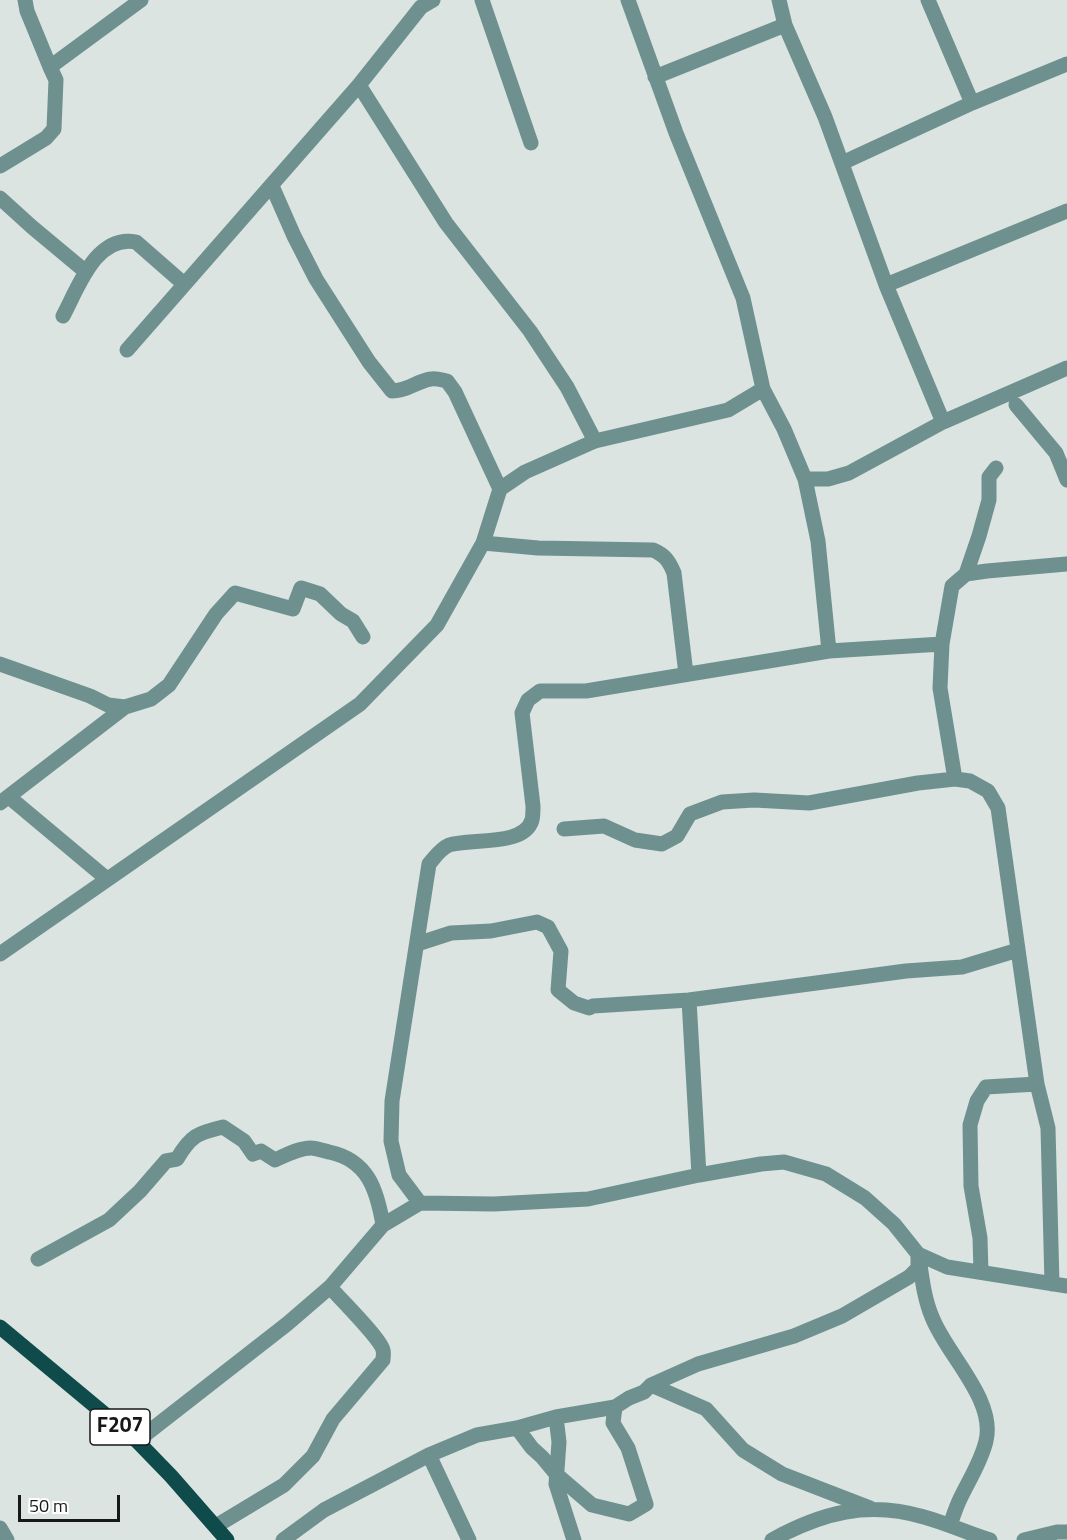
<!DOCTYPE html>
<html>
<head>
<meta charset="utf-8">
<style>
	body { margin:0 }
	#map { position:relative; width:1067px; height:1540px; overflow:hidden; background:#dbe4e1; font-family:"Titillium Web",sans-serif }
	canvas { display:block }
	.scale { position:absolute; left:18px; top:1495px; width:102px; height:27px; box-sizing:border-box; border:3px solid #161918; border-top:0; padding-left:8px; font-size:18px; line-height:21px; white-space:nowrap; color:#161918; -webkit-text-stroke:4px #fff; paint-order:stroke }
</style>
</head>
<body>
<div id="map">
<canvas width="1067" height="1540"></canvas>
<div class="scale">50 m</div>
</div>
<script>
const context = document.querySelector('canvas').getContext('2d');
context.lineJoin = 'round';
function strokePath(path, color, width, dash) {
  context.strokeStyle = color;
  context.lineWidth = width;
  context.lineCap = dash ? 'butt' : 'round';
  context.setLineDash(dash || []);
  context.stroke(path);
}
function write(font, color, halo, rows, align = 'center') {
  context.font = font + ' "Titillium Web",sans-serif';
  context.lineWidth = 6;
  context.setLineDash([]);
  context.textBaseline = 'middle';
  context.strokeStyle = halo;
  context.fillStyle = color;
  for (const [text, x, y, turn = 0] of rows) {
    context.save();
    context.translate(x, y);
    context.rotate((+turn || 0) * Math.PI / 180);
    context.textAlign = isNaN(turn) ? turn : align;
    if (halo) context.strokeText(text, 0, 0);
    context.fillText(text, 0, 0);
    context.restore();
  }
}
strokePath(new Path2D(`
	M25,0l2,11 23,56
	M482,0l49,143
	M779,0l6,25 40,92 61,168 57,137
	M928,0l44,103
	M655,77l130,-52
	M359,85l87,138 84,108 37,56 28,54
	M842,163l130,-60 95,-39
	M0,166l46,-28 8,-9 2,-49 -6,-13 91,-67
	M272,186l22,50 22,43 53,83 23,29c17,0 24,-10 39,-12 5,-1 11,1 16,2l8,11 45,97
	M0,198l32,29 54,45
	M886,285l181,-74
	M63,316c15,-28 33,-82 73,-74l48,42
	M127,350l232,-265 62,-78 12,-7
	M763,389l21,40 21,50h23l21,-6 94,-51 124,-54
	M1016,405l40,48 11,27
	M805,479l13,62 11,110
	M483,543l55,5 115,2c12,5 16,11 21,23l12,101
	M966,574l13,-38 10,-36v-23l7,-9
	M0,664l90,32 18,9 17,2 26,-8 18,-14 47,-71 19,-21 58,16 8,-21 19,6 21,20 12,7 10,16
	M955,779l-15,-91 2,-44 10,-58 14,-12 21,-3 80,-7
	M9,797l98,82
	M0,803l125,-96
	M564,829l40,-3 31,14 27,4 15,-8 13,-22 32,-12 32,-2 55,3 109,-20 37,-4 15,2 18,10 10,17 39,276 11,44 4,156
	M417,944l34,-11 40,-2 46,-9 11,5 13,24 -3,39 16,13 15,5 4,-2 96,-6 10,175
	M0,954l360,-250 77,-79 46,-82 17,-54 25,-17 70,-31 133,-31 35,-21 -20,-91 -67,-165 -48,-133
	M689,1000l217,-29 56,-4 56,-17
	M420,1203l-21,-28 -8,-34 1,-40 37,-237c6,-7 11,-15 20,-19 21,-7 75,2 83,-25 1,-4 1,-10 1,-14l-11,-93 6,-13 12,-9h46l243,-40 113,-7
	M919,1258c3,20 5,40 13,59 14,37 64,82 54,124 -5,21 -17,39 -26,58 -4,8 -7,18 -10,26
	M38,1259l71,-39 31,-29 26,-30 11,-2c14,-24 21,-26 46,-32l21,14 9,13 8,-3 14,9c11,-5 24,-12 36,-12 5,0 12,3 18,4 39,8 48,38 54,73
	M981,1272l-1,-34 -9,-52 -1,-61 7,-24 9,-14 51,-3
	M651,1385l55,24 37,41 39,24 88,34
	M556,1417l3,25 -3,42 18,56
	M517,1428l15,20 10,9 15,18 35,30 37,9 17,-10 -18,-56 -15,-25 2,-16
	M137,1441l150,-117 43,-37 53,-62 37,-22 74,1 94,-5 111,-24 62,-11 23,-2 42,12 39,24 29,26 24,30 29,13 120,19
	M429,1455l40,85
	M216,1526l68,-41 29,-29 20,-37 50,-59c0,-2 1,-8 0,-10 -3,-12 -43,-51 -53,-63
	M0,1528l7,12
	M283,1540l41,-30 105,-55 48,-20 40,-7 39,-11 59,-10 14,-9 15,-6 7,-7 47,-21 96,-28 48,-20 67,-39 9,-9v-14
	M772,1540c49,-27 96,-40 152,-23 22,6 43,16 66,23
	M1024,1540l33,-8h10`), '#6e9190', 15);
strokePath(new Path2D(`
	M0,1327l137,114 34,35 56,64`), '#0f4b4b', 15);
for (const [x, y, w] of [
	[120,1427,60]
]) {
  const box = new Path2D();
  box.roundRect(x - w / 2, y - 18, w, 36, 4.5);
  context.fillStyle = '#fff';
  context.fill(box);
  strokePath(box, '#161918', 1.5);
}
write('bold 21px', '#161918', null, [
	["F207",120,1427]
]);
</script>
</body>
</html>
